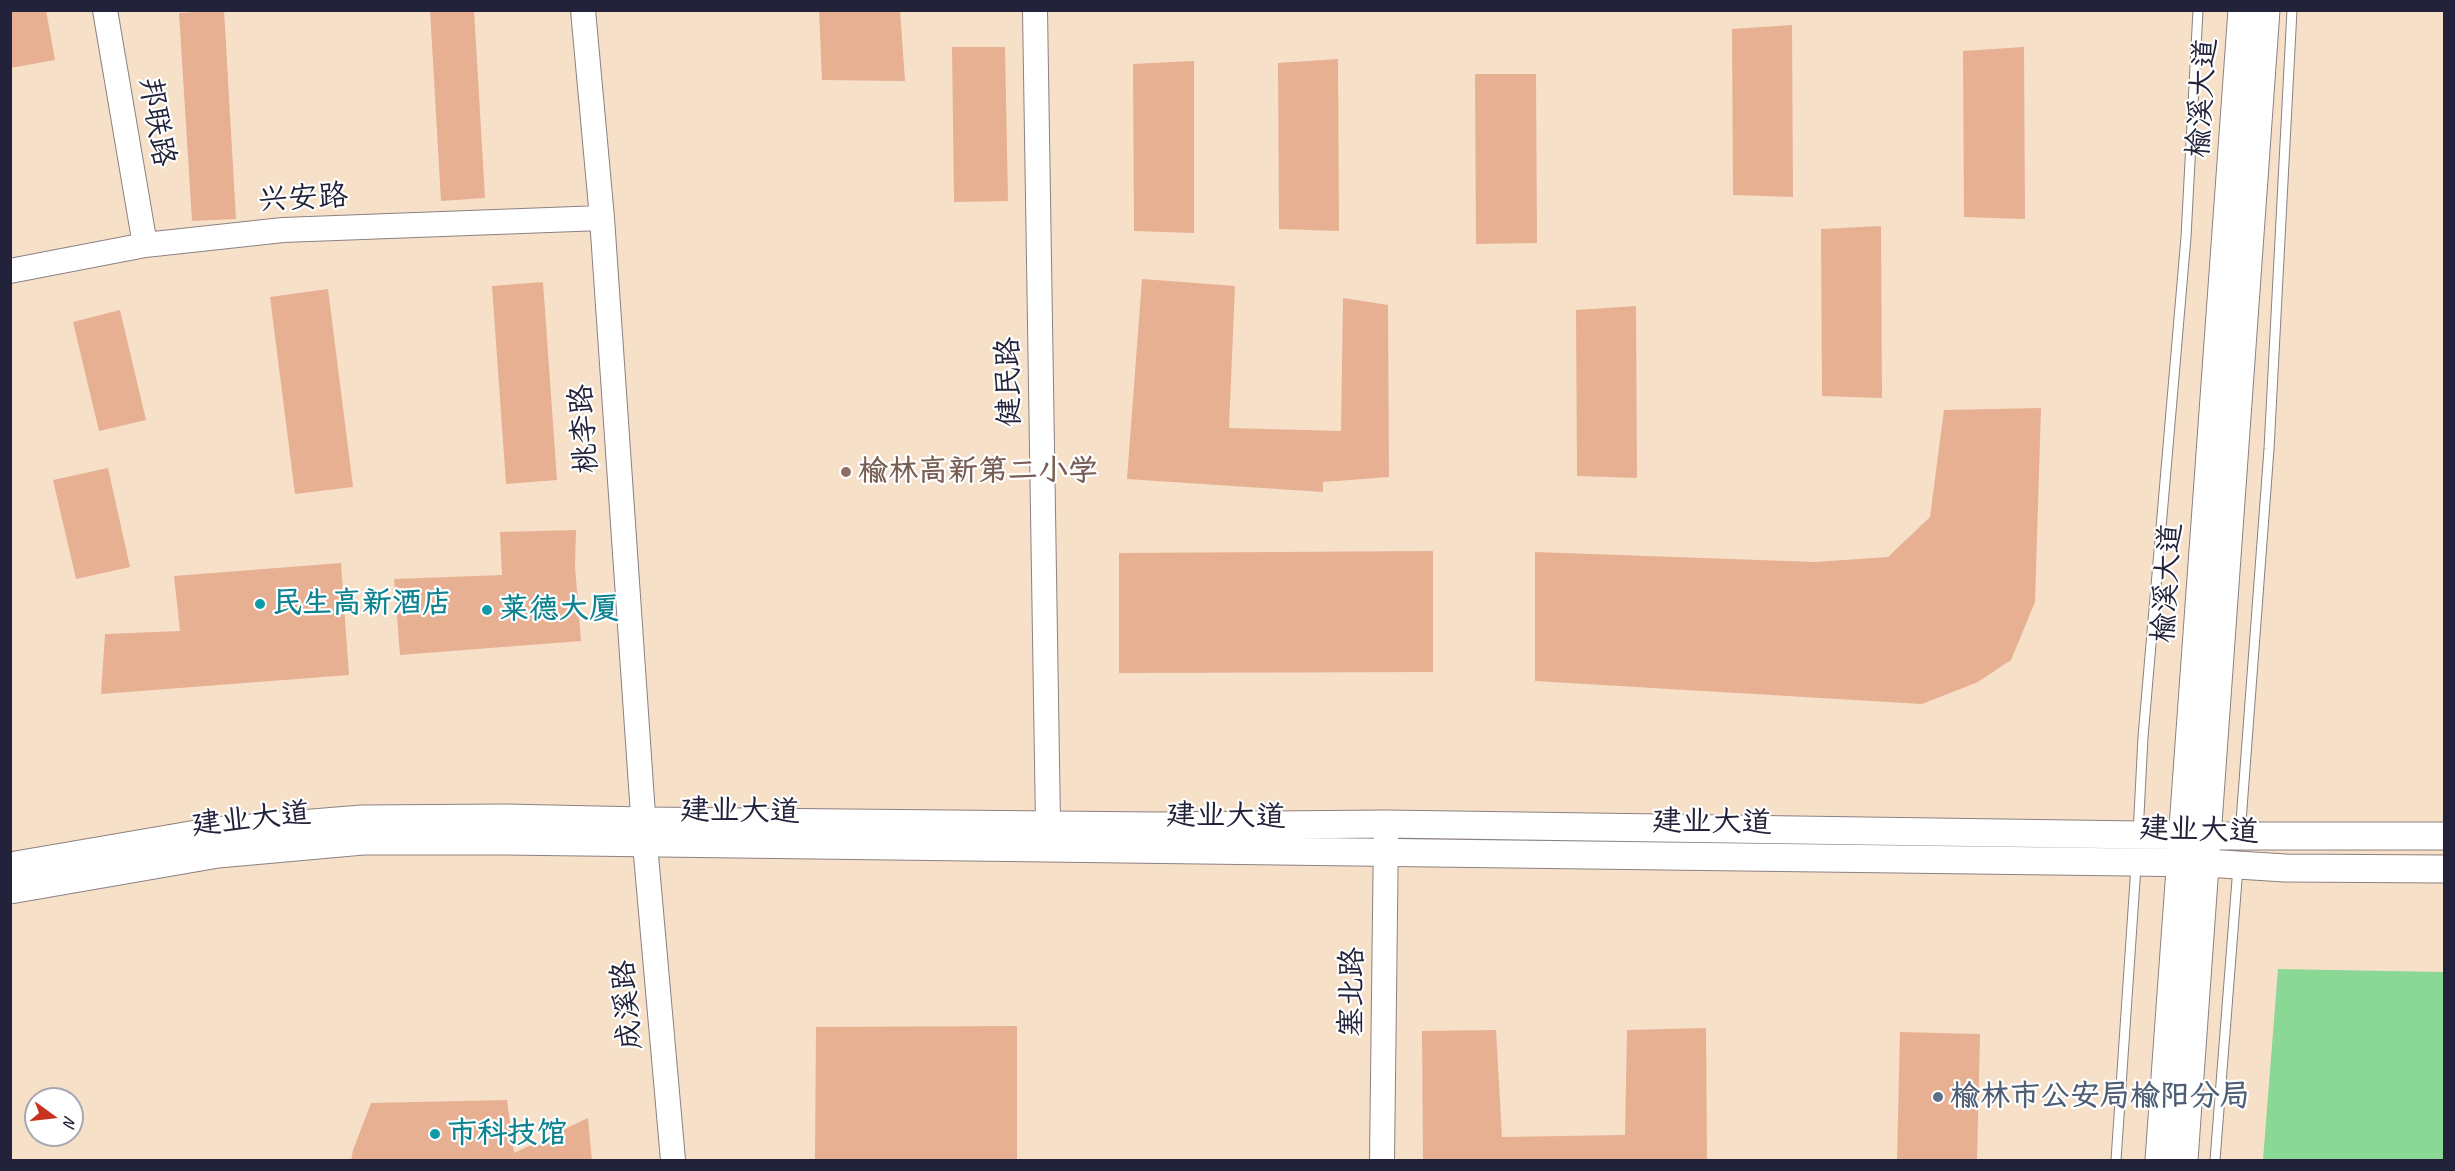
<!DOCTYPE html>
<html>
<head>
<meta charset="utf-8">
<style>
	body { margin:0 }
	#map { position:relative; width:2455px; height:1171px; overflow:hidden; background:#f6e0c8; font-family:Caveat,sans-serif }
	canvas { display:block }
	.frame { position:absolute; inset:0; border:12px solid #22223b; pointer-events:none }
	.north { position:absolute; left:24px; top:1087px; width:60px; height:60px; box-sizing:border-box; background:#fff; border:2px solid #a7a7b1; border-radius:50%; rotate:105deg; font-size:16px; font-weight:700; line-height:24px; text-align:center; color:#22223b }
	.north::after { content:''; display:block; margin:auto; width:21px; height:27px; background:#c8321e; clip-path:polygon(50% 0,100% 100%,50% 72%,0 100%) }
</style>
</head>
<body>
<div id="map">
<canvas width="2455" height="1171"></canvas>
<div class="frame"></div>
<div class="north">N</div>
</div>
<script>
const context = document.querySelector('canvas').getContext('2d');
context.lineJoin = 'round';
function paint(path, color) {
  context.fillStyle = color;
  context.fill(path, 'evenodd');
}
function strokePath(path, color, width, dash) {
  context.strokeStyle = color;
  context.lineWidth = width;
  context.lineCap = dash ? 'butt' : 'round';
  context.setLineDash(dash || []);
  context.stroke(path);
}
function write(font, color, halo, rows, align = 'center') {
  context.font = font + ' Caveat,"LXGW WenKai TC",sans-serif';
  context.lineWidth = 4.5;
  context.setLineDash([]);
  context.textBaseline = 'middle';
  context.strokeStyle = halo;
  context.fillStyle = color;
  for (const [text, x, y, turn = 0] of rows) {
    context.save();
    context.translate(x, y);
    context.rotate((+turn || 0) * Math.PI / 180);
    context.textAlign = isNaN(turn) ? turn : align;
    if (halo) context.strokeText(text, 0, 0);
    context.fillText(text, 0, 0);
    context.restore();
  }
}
paint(new Path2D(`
	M2278,969l166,3v188h-181z`), '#8ad796');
paint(new Path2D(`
	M10,10h36l9,50 -45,8z
	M224,10l12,209 -44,2 -13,-208z
	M430,10h44l11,188 -44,3z
	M819,10h81l5,71 -83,-1z
	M1792,25l1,172 -60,-2 -1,-166z
	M952,47h53l3,154 -54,1z
	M2024,47l1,172 -61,-2 -1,-166z
	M1338,59l1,172 -60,-2 -1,-166z
	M1194,61v172l-60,-2 -1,-167z
	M1475,74h61l1,169 -61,1z
	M1881,226l1,172 -60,-2 -1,-167z
	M1142,279l93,7 -6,142 112,3 2,-133 45,7 1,172 -66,5v10l-196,-13z
	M543,282l14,198 -51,4 -14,-198z
	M328,289l25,198 -58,7 -25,-197z
	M1636,306l1,172 -60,-2 -1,-166z
	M120,310l26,110 -47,11 -26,-109z
	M2041,408l-6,194 -24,58 -33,22 -56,22 -387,-23v-129l280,10 73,-5 42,-40 14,-107z
	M108,468l22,99 -54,12 -23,-99z
	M576,530l-1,36 6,75 -181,14 -6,-76 108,-4 -2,-43z
	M1433,551v121l-314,1v-120z
	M341,563l8,112 -248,19 4,-60 75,-3 -6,-55z
	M1017,1026v135h-202l1,-134z
	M1706,1028l1,133h-284l-1,-130 74,-1 6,107 123,-2 2,-105z
	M1900,1032l80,2 -3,127h-80z
	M507,1100l7,53 74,-35 4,43h-241l2,-11 18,-47z`), '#e7b093');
const lane = new Path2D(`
	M2138,834l5,-97 43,-500 12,-227
	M2240,835l29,-386 23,-439
	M2116,1160l20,-294
	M2215,1160l23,-293`);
const secondary = new Path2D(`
	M105,10l40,235
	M583,10l19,208 43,626 28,316
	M1035,10l13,814
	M10,271l135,-26 138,-15 319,-12
	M1382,1160l4,-328`);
const primary = new Path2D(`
	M10,866l204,-35 148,-12 143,-1 139,3 510,5 232,-2 822,12h236
	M10,890l208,-36 145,-13h142l1701,22 79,5 159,1
	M2159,1160l83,-1150
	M2184,1160l82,-1150`);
strokePath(lane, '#8c8182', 11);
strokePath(secondary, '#8c8182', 26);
strokePath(primary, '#8c8182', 29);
strokePath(lane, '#fff', 9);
strokePath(secondary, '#fff', 24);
strokePath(primary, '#fff', 27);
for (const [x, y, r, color] of [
	[846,472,6,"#8d6e63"],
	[260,604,6,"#0f9aa8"],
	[487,610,6,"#0f9aa8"],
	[1938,1097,6,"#5c6f8a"],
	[435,1134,6,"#0f9aa8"]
]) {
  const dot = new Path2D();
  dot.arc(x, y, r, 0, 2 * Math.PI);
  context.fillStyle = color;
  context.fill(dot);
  strokePath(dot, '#fff', 2);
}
write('30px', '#22223b', '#fff', [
	["榆溪大道",2203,98,-86],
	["邦联路",156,122,80],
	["兴安路",303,199,-3],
	["健民路",1010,382,-91],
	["桃李路",585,429,-94],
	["榆溪大道",2168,583,-86],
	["建业大道",740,812,1],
	["建业大道",1226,817,1],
	["建业大道",251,820,-6],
	["建业大道",1712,823,1],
	["建业大道",2199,831,2],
	["塞北路",1353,992,-89],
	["成溪路",628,1005,-95]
]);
write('bold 30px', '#785e54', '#fff', [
	["榆林高新第二小学",858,472]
], 'left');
write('bold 30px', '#0d838f', '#fff', [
	["民生高新酒店",272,604],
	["莱德大厦",499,610],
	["市科技馆",447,1134]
], 'left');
write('bold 30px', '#4e5e75', '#fff', [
	["榆林市公安局榆阳分局",1950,1097]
], 'left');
</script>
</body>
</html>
